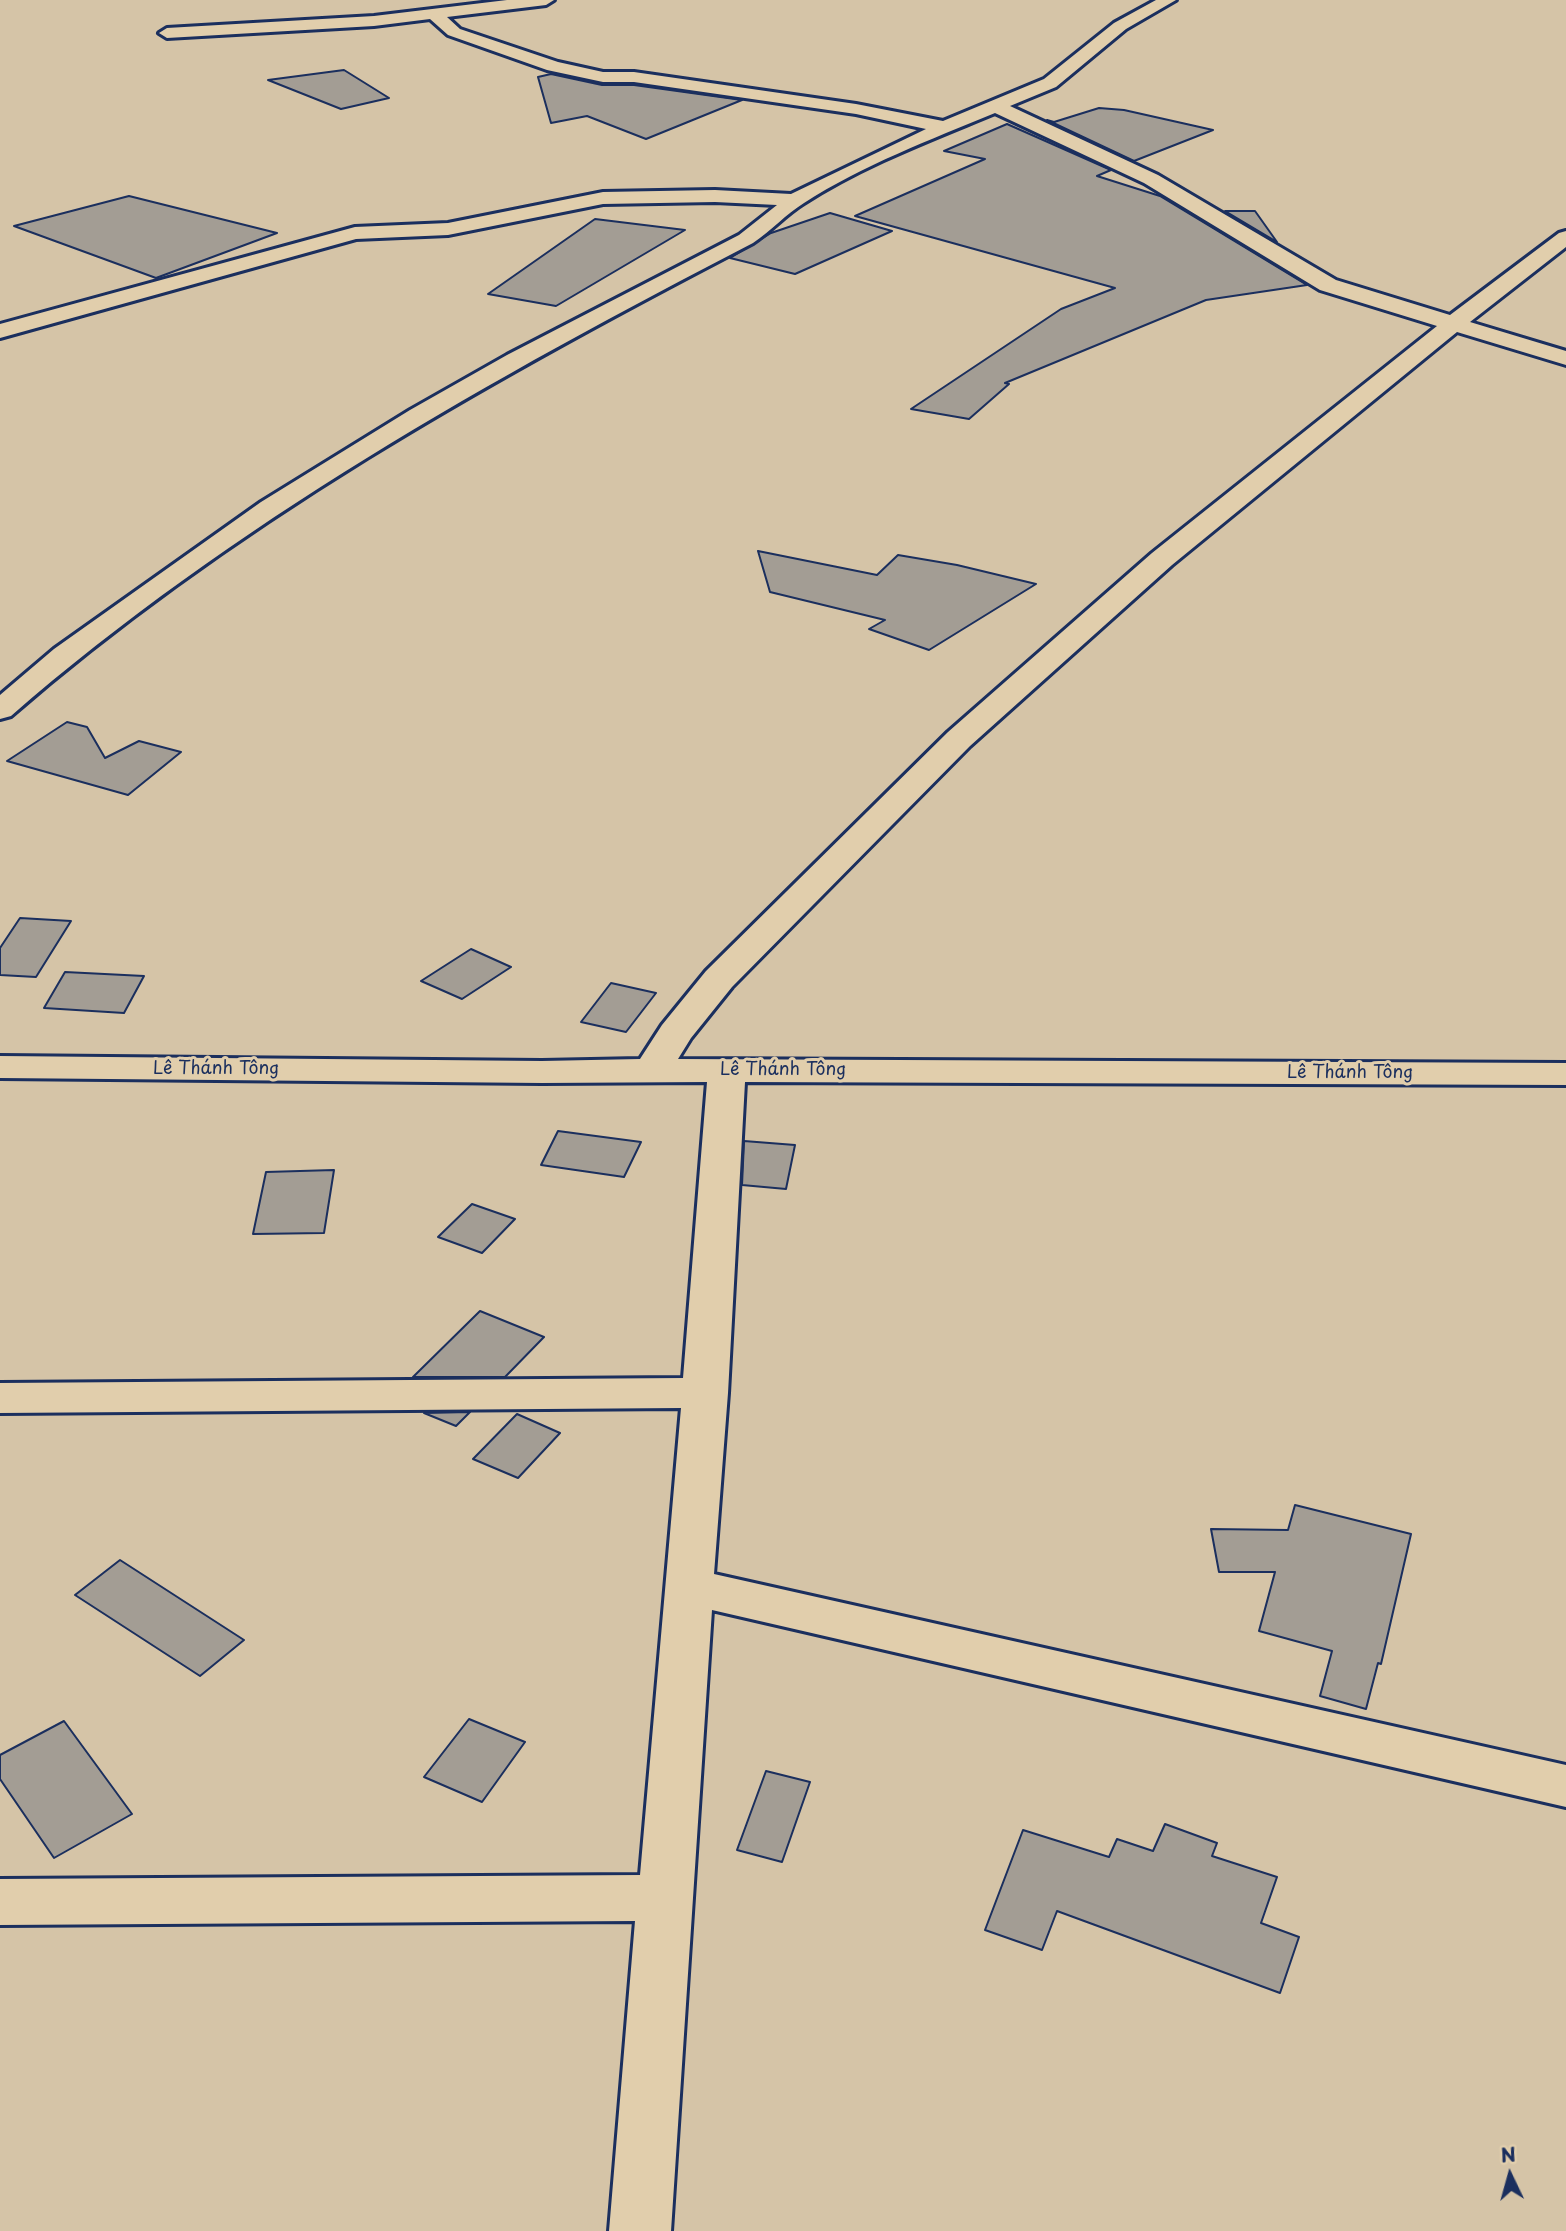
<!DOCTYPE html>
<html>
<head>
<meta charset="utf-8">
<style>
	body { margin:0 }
	#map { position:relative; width:1566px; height:2231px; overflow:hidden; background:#d5c4a7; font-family:"Playpen Sans",sans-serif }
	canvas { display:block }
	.north { position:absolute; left:1475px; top:2140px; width:70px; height:70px; -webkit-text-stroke:5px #e1ceac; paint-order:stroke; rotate:355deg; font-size:19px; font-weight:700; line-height:28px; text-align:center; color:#1b2f5e }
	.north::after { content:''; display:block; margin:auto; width:24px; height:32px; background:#1b2f5e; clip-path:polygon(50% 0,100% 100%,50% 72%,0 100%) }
</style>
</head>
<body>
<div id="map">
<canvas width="1566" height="2231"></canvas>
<div class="north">N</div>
</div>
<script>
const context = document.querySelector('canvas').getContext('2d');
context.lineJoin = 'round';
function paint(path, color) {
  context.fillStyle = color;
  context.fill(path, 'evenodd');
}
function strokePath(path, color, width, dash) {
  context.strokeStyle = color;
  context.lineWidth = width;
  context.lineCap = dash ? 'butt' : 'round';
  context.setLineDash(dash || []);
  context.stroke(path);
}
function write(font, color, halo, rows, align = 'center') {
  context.font = font + ' "Playpen Sans",sans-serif';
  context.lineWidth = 6;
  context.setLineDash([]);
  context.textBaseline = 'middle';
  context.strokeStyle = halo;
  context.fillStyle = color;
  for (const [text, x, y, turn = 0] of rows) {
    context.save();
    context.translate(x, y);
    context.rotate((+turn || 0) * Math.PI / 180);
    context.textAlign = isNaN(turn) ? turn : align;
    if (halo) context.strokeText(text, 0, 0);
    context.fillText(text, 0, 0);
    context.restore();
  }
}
const building = new Path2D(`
	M344,70l45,28 -48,11 -73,-29z
	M551,74l51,11h32l108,15 -96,39 -59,-23 -36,7 -13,-46z
	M1099,108l25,2 89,20 -79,31 -87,-41 7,2z
	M1007,124l104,46 -14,6 63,20 147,89 -101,15 -201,83 4,1 -40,35 -58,-10 150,-100 54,-21 -260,-72 130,-57 -41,-8z
	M129,196l148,37 -121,45 -142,-52z
	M1225,211h30l22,31z
	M830,213l62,18 -97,43 -65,-16 41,-25z
	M595,219l90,11 -129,76 -68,-12z
	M758,551l119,24 21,-20 59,10 79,19 -107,66 -60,-21 16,-9 -115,-28z
	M67,722l20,5 18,31 34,-17 42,11 -53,43 -121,-34z
	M20,918l51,3 -35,56 -36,-2v-27z
	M471,949l40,18 -49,32 -41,-18z
	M65,972l79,4 -20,37 -80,-5z
	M611,983l45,10 -30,39 -45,-10z
	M558,1131l83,11 -17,35 -83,-12z
	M744,1141l51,4 -9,44 -44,-4z
	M334,1170l-10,63 -71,1 13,-62z
	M472,1204l43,15 -33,34 -44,-16z
	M480,1311l64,26 -39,40h-92z
	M470,1412l-14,14 -32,-13z
	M517,1414l43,19 -42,45 -45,-19z
	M1295,1505l116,29 -30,130 -3,-1 -12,46 -46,-13 12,-45 -73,-20 16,-59h-56l-8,-43 77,1z
	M120,1560l124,80 -44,36 -125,-81z
	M469,1719l56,23 -43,60 -58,-25z
	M64,1721l68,93 -78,44 -54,-79v-24z
	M766,1771l44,11 -28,80 -45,-12z
	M1165,1824l52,19 -5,13 65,21 -16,46 38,14 -19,56 -223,-82 -15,39 -57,-20 38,-100 86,27 8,-18 36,12z`);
paint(building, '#a39d94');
strokePath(building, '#1b2f5e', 2);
const minor = new Path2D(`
	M507,0h47l-8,5 -99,12 13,12 98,33 45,10h31l222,32 87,17 101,-42 70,-56 42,-23h20l-50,29 -70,58 -46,19 148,69 178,105 114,35 109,-82 7,-2v16l-96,75 96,29v14l-109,-33 -285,233 -202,181 -238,241 -41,51 -13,21 888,4v22l-821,-3 -17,311 -14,181 852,191v42l-854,-197 -41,621h-62l26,-310 -635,4v-46l640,-4 41,-467 -681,5v-30l683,-5 24,-296 -165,1 -542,-5v-22l542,5 98,-2 22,-34 44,-54 242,-239 204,-179 285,-227 -117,-36 -176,-107 -149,-70c-65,27 -132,52 -191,90 -18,11 -33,28 -51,40 -261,135 -520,280 -742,473l-11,3v-24l54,-46 207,-147 149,-92 97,-55 232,-120 38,-30 -62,-3 -112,2 -155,31 -92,4 -356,99v-14l355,-97 93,-4 155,-31 112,-2 76,4 135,-65 -70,-15 -222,-32h-31l-56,-12 -99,-35 -18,-16 -56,7 -207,12 -8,-5 8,-5 207,-12z`);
strokePath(minor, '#1b2f5e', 6);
paint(minor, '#e1ceac');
write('18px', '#1b2f5e', '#e1ceac', [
	["Lê Thánh Tông",216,1069],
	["Lê Thánh Tông",783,1070],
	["Lê Thánh Tông",1350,1073]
]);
</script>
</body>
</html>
